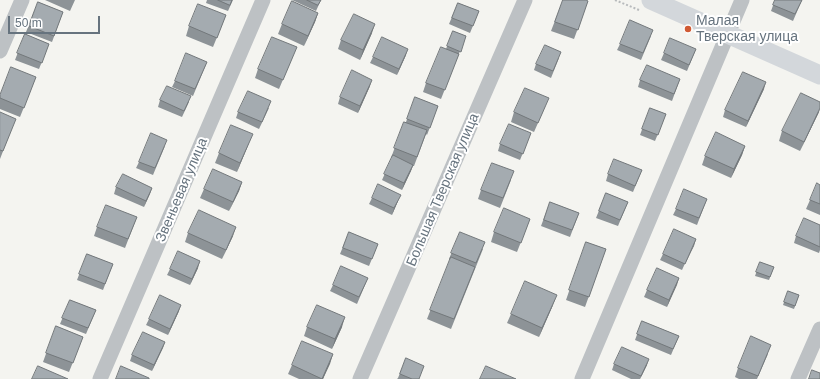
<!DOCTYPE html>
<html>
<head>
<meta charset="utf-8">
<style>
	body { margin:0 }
	#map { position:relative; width:820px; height:379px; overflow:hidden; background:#f4f4f0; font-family:Arial,sans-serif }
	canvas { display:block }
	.scale { position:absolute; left:8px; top:16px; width:92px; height:18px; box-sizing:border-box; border:2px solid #66737e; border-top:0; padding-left:5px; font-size:12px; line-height:14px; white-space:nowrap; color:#66737e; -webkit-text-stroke:3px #fff; paint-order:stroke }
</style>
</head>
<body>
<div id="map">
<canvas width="820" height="379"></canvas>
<div class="scale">50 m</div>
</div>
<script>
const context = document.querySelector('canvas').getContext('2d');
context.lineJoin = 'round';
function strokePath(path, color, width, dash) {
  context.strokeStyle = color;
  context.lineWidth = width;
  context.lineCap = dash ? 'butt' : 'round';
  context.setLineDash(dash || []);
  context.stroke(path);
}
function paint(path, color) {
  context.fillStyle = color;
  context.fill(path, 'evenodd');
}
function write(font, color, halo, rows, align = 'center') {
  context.font = font + ' Arial,sans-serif';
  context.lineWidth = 4;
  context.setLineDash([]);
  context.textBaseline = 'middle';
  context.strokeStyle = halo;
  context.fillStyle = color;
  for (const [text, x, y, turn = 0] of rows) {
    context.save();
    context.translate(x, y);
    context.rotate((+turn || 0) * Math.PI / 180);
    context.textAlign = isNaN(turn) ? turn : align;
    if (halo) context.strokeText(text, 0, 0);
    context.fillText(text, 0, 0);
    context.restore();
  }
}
strokePath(new Path2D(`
	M615,0l24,10`), '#b7babc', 2, [2, 2]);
strokePath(new Path2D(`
	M0,51l22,-51
	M100,379l163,-379
	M360,379l165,-379
	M582,379l160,-379
	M798,379l22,-50`), '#bdc1c4', 15);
strokePath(new Path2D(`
	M651,0l169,75`), '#d3d7db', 19);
paint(new Path2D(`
	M45,0h30l-5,11z
	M207,0h26l-5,11 -22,-8z
	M292,0h29l-5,11z
	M563,0l25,1 -14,38 -23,-8z
	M775,0h27l-9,21 -22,-10z
	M38,2l25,10 -11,30 -26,-10z
	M458,3l21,8 -9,22 -21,-9z
	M318,13l-3,9 -11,24 -26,-12 4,-10z
	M226,15l-13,32 -27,-11 3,-10z
	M453,31l13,5 -25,63 -18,-7 3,-9 20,-34z
	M372,33l-12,27 -22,-11 3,-9z
	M25,34l24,10 -10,25 -24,-9z
	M651,36l-10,24 -24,-10 3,-6z
	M696,49l-9,22 -26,-11 3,-7z
	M406,55l-9,20 -27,-12 3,-6z
	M293,56l-14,33 -24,-11 3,-9z
	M559,58l-8,20 -17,-8 2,-6z
	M207,62l-14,34 -21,-9 3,-6z
	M36,77l-16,40 -20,-8v-14z
	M680,79l-8,22 -34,-14 2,-7z
	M370,86l-12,27 -20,-9 2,-7z
	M764,89l-18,38 -23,-10 2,-7z
	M415,97l23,9 -11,29 -1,-1 -12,32h-1l-11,24 -20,-10 10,-22h-1l13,-36h2z
	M160,100l29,2 -7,15 -24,-10z
	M545,107l-11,25 -23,-10 3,-10z
	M269,108l-10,21 -23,-11 2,-6z
	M650,108l16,6 -11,27 -15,-6z
	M0,112l12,16 -12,31z
	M819,112l-19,39 -21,-10 3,-10z
	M531,133l-11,27 -22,-9 2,-7z
	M249,143l-12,29 -22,-9 4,-10z
	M165,146l-12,29 -17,-7 3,-6z
	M745,146l-3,9 -11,23 -29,-13 3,-9z
	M642,170l-9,22 -27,-11 2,-7z
	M511,180l-11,28 -22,-9 3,-9z
	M242,182l-3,9 -10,20 -29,-13 4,-9z
	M820,185v30l-14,-6 4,-9z
	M116,187l36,1 -8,19 -30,-13z
	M606,193l22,9 -10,24 -22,-8z
	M372,198l26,3 -6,14 -23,-11z
	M707,199l-10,26 -24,-10 3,-6z
	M550,202l29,11 -9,24 -29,-11z
	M137,217l-12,31 -31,-12 3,-9z
	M530,219l-13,33 -26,-10 3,-10z
	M820,225v25l-1,3 -25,-10 2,-7z
	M349,232l29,12 -9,22 -29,-12z
	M460,232l23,17 -32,80 -24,-10 23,-59 -1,-1z
	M188,233l45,3 -11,23 -37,-17z
	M696,239l-14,31 -22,-10 3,-6z
	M586,242l20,7 -21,58 -19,-7z
	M87,254l26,10 -10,26 -26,-10z
	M760,262l14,5 -5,13 -14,-4z
	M198,268l-8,17 -23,-10 3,-6z
	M368,278l-11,26 -27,-13 3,-6z
	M679,278l-12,29 -23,-10 3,-7z
	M788,291l11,4 -5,14 -11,-4z
	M70,300l26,10 -10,24 -26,-10z
	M553,305l-14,32 -32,-14 4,-9z
	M179,311l-11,24 -22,-10 3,-6z
	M642,321l37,15 -8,19 -36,-15z
	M56,326l27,11 -14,35 -26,-10z
	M307,327h35l-10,22 -28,-13z
	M165,342l-13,29 -22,-10 2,-6z
	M333,354l-10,25h-24l-11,-5 4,-9z
	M768,354l-11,25h-18l-4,-2 3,-9z
	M406,358l13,21h-22l1,-1z
	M614,364l33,1 -7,14h-9l-19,-9z`), '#8d9397');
paint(new Path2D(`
	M318,13l-3,9 -11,24 4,-10z
	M375,24l-3,9 -12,27 3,-10z
	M408,49l-2,6 -9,20 2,-6z
	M372,80l-2,6 -12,27 2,-7z
	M766,82l-2,7 -18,38 2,-6z
	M820,108l-1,4 -19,39 4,-9z
	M253,134l-4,9 -12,29 3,-9z
	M745,146l-3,9 -11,23 3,-9z
	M413,165l-2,6 -9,19 2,-7z
	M242,182l-3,9 -10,20 4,-9z
	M152,188l-2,6 -6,13 2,-6z
	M401,195l-3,6 -6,14 2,-7z
	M236,227l-3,9 -11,23 4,-9z
	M696,239l-2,7 -12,24 3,-6z
	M200,261l-2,7 -8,17 2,-6z
	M679,278l-2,7 -10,22 2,-7z
	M557,295l-4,10 -14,32 3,-9z
	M181,305l-2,6 -11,24 2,-6z
	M345,317l-3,10 -10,22 3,-10z
	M165,342l-2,6 -11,23 2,-6z
	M333,354l-3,10 -7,15h-1z
	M649,359l-2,6 -7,14 1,-3z`), '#73787b');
const building = new Path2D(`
	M218,0h14l-2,5z
	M307,0h14l-3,5z
	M563,0h23l2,1 -10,29 -23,-8z
	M775,0h27l-7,14 -22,-9z
	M292,1l26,12 -10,23 -26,-12z
	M38,2l25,10 -9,24 -25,-10z
	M458,3l21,8 -6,15 -21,-8z
	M198,4l28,11 -9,23 -28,-12z
	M354,14l21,10 -12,26 -22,-10z
	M630,20l23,10 -10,23 -23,-9z
	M453,31l13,5 -5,16 -14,-6z
	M25,34l24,10 -7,19 -25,-10z
	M272,37l25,10 -14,33 -25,-11z
	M382,37l26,12 -9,20 -26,-12z
	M670,38l26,11 -7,16 -25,-12z
	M545,45l16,7 -8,19 -17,-7z
	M441,47l18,7 -14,36 -19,-7z
	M186,53l21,9 -12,27 -20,-8z
	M647,65l33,14 -6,15 -34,-14z
	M11,67l25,10 -12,31 -24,-10v-3z
	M352,70l20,10 -12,26 -20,-9z
	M743,72l23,10 -18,39 -23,-11z
	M167,86l24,10 -7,15 -24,-11z
	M525,88l24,10 -11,25 -24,-11z
	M248,91l23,10 -9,21 -24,-10z
	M801,93l19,9v6l-16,34 -22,-11z
	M415,97l23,9 -8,22 -23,-9z
	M650,108l16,6 -8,21 -16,-6z
	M0,112l16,7 -13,32 -3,-1z
	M404,122l23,8 -10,27 -23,-9z
	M509,124l22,9 -8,21 -23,-10z
	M231,125l22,9 -13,29 -21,-10z
	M716,132l29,14 -11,23 -29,-13z
	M151,133l16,7 -12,28 -16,-6z
	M393,155l20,10 -9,18 -20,-9z
	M614,159l28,11 -7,16 -27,-12z
	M492,163l22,8 -11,27 -22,-8z
	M213,169l29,13 -9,20 -29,-13z
	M123,174l29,14 -6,13 -30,-14z
	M817,183l3,2v19l-10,-4z
	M378,184l23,11 -7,13 -22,-10z
	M684,189l23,10 -8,19 -23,-9z
	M606,193l22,9 -8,18 -21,-9z
	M550,202l29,11 -7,17 -28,-10z
	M106,205l31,12 -9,22 -31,-12z
	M504,208l26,11 -9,24 -27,-11z
	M199,210l37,17 -10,23 -38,-17z
	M804,218l16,7v22l-24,-11z
	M674,229l22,10 -11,25 -22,-10z
	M349,232l29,12 -6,15 -29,-11z
	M460,232l25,10 -9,21 -25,-10z
	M586,242l20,7 -17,48 -20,-7z
	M178,251l22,10 -8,18 -22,-10z
	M87,254l26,10 -8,20 -26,-10z
	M451,257l24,10 -21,52 -24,-9z
	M760,262l14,5 -4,10 -14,-5z
	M341,266l27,12 -9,19 -26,-12z
	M657,268l22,10 -10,22 -22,-10z
	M525,281l32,14 -15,33 -31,-14z
	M788,291l11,4 -4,11 -11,-4z
	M160,295l21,10 -11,24 -21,-10z
	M70,300l26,10 -8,18 -26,-10z
	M317,305l28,12 -10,22 -28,-12z
	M642,321l37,15 -6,13 -36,-15z
	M56,326l27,11 -10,26 -27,-10z
	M143,332l22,10 -11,23 -22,-10z
	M751,336l20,9 -13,31 -20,-8z
	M302,341l31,13 -11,25 -30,-14z
	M622,347l27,12 -8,17 -27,-12z
	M406,358l18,8 -5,13h-7l-12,-5z
	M38,366l30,13h-36z
	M121,366l28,12v1h-33z
	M486,366l30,13h-36z
	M812,370l8,3v6h-11z`);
paint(building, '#a4abb0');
strokePath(building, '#73787b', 1);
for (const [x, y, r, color] of [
	[688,29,4,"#d05a34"]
]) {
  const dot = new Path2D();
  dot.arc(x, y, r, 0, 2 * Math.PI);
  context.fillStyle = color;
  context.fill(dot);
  strokePath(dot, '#fff', 1.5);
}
write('14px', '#66737e', '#fff', [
	["Малая",696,21],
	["Тверская улица",696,37]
], 'left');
write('14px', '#66737e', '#fff', [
	["Звеньевая улица",182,190,-67],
	["Большая Тверская улица",443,190,-67]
]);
</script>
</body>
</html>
